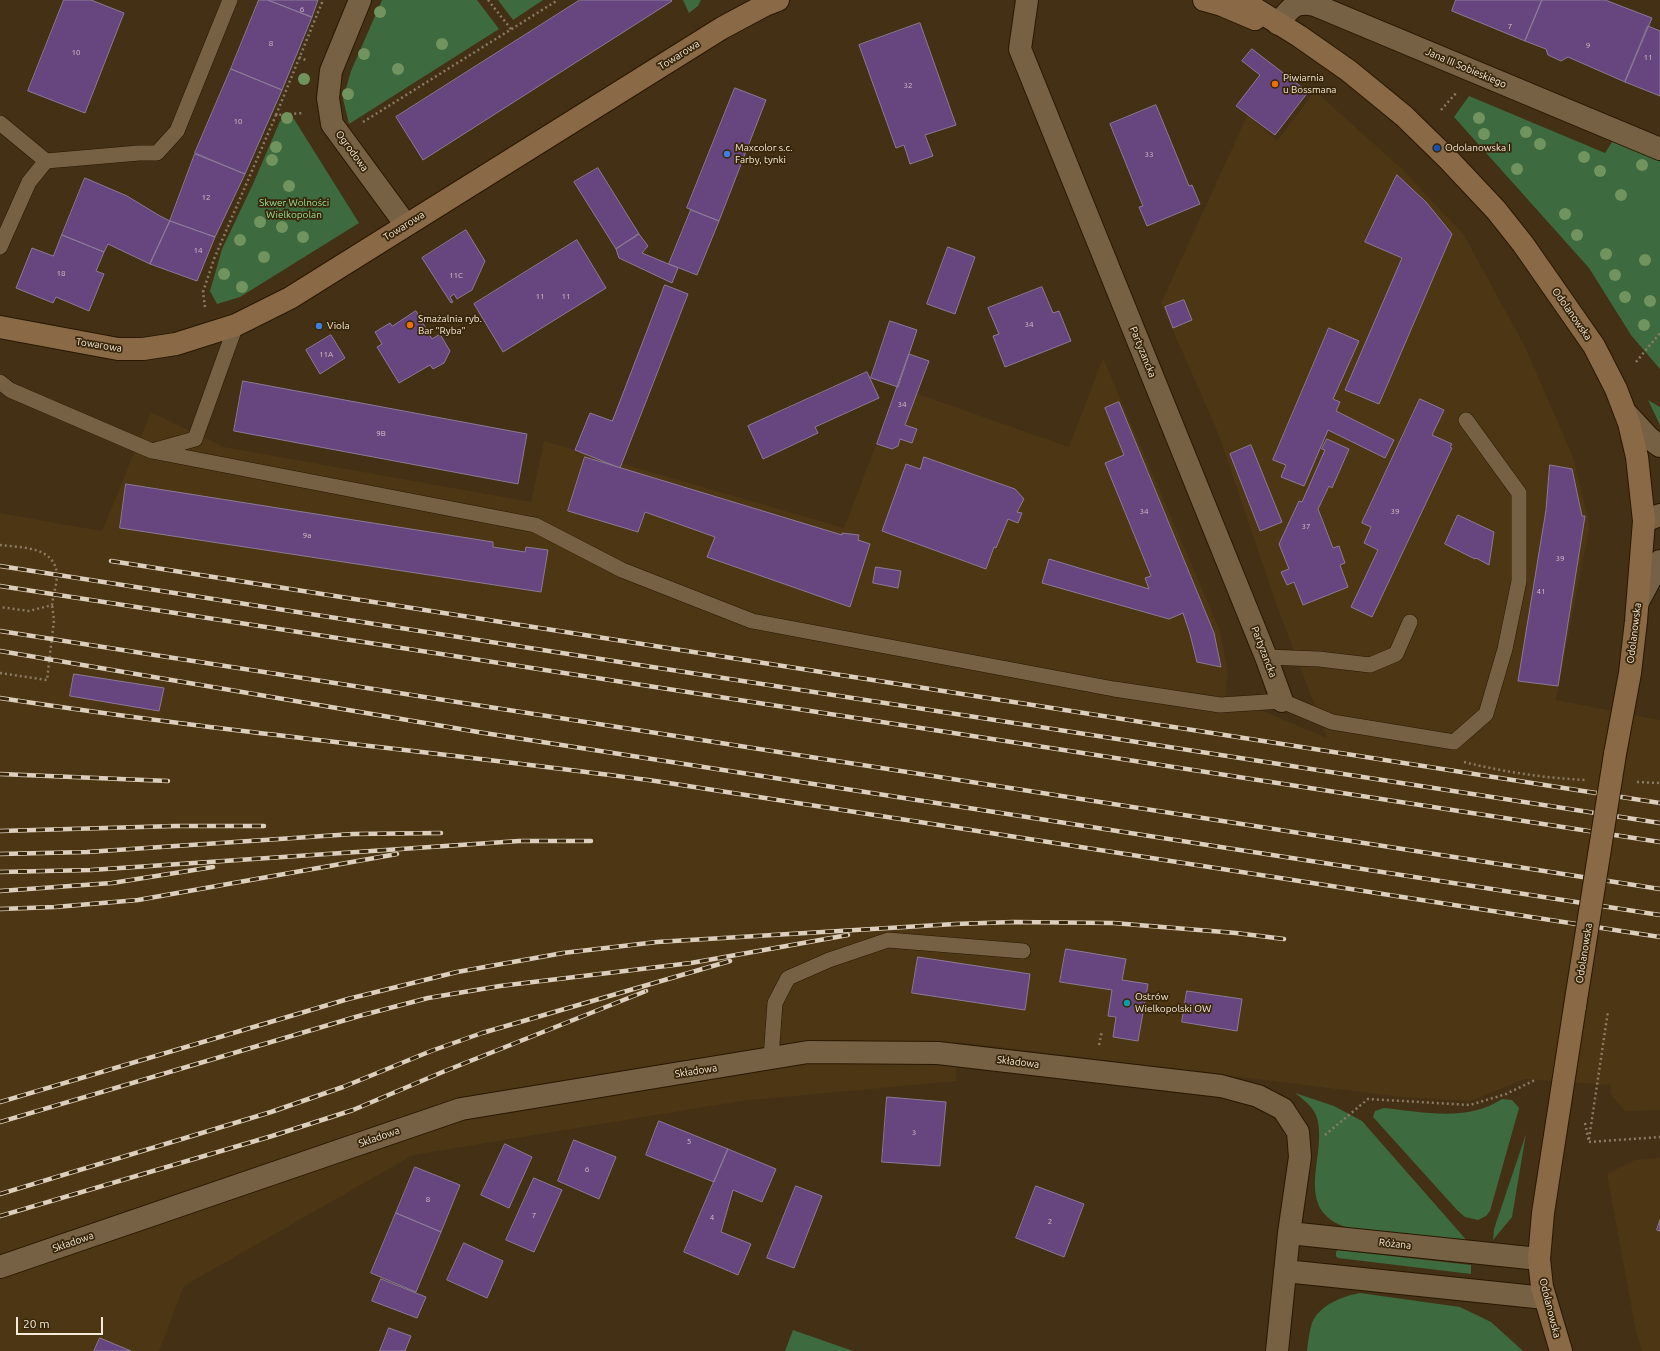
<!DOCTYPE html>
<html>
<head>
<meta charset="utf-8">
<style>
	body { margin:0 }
	#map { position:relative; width:1660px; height:1351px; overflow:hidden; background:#433015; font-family:Ubuntu,sans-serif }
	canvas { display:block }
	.scale { position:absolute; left:16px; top:1317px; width:87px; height:18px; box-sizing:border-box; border:2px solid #f7ebdc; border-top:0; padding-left:5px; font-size:12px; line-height:14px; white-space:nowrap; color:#f7ebdc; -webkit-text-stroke:3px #38260a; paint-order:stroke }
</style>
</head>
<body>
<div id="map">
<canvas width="1660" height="1351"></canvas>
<div class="scale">20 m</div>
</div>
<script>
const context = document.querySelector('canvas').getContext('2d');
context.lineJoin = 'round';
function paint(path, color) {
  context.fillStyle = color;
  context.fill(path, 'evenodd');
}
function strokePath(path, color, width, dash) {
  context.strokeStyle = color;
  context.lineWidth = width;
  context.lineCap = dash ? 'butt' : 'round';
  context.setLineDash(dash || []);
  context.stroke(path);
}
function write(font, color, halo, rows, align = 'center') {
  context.font = font + ' Ubuntu,sans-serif';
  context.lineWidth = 3.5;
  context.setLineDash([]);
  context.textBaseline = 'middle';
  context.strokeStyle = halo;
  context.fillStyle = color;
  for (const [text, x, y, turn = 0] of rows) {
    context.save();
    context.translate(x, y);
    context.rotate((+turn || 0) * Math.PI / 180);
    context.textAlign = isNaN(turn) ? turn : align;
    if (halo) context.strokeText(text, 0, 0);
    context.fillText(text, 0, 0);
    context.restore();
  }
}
paint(new Path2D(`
	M1315,91l86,77 63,67 61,112 48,110 17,67 -34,176 104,20v390l-36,1 -14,-18 1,-8 -86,-6 -55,22 -69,-4 -443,-55 -2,39 -215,20 -328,54 -229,131 -25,65h-159v-838l102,18 49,-119 73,35 307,55 13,-61 300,87 54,-141 171,60 34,-89 117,273 8,42 -3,22 102,43 -50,-132 -59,-173 -57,-130 87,-189 29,27z
	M1660,1158v193h-18l-6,-19 -29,-158 28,-14z`), '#4d3613');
paint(new Path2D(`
	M382,0h95l22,29 -150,95 -6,-25 8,-28z
	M498,0h45l-30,20z
	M683,0h18l-3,6 -9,7z
	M1469,96l136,57 9,-14 46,20v210l-29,-34 -42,-67 -135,-151z
	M294,119l65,104 -119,74 -23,7 -7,-13 12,-42 31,-65 27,-63z
	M1648,400l12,7v18z
	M1295,1093l39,13 28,15 107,122c-28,-4 -57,-7 -85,-11 -12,-1 -25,-1 -36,-4 -59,-19 -18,-75 -32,-113 -4,-9 -13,-16 -21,-22z
	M1502,1099l10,1 7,8 -29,103 -4,5 -8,4 -13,-3 -8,-7 -84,-93 2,-6 9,-3c39,4 84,14 118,-9z
	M1526,1134l-14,83 -19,23 1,-11z
	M1338,1250l133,15v9l-133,-16 -2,-2v-4z
	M1360,1293l100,14 31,15 32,29h-216c1,-9 2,-19 5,-28 7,-18 31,-27 48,-30z
	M793,1330l60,21h-68z`), '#3d6a3f');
const building = new Path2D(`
	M64,0h27l33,13 -39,100 -57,-22z
	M259,0h9l44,17 -30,73 -51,-21z
	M268,0h50l-6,17z
	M580,0h91l1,1 -249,159 -27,-43z
	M1456,0h86l-17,41 -73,-30z
	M1542,0h63l47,18 -27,64 -57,-25 -7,4 -13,-6 -2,-6 -21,-8z
	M920,23l36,102 -31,10 8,21 -23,8 -6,-19 -8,3 -37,-103z
	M1648,26l12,5v65l-35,-14z
	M1252,49l56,43 -33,43 -39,-29 24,-31 -18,-14z
	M231,69l51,21 -37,84 -50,-21z
	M735,88l31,12 -47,121 -32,-13z
	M1156,105l33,81 3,-1 8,19 -53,22 -8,-19 4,-1 -33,-82z
	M195,154l50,20 -30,63 -45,-16z
	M598,168l41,66 -23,15 -42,-67z
	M1397,175l29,27 26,32 -73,170 -34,-14 57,-132 -37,-16z
	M85,178l42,18 33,20 10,5 -20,43 -42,-20 -4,8 -42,-17z
	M691,210l28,11 -22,54 -28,-11z
	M170,221l45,16 -18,44 -47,-17z
	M466,230l19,31 -13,29 -15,9 -3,-5 -4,3 3,5 -2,1 -29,-45z
	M639,234l9,12 -6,7 36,15 -6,15 -53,-25 -3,-9z
	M62,235l42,17 -8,19 8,3 -15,37 -33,-14 -3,6 -37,-15 16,-40 21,8z
	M577,240l29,48 -103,64 -29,-48z
	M948,247l27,10 -20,57 -28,-10z
	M665,285l23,9 -68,174 -45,-18 15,-37 22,8z
	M1042,287l11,26 6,-2 12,30 -66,26 -12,-31 6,-2 -11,-26z
	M1184,300l8,20 -19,8 -8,-21z
	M416,311l16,28 8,-5 10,17 -6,12 -11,6 -3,-4 -31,18 -22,-36 5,-3 -7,-12 15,-9 2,3z
	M890,321l27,9 -19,57 -27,-9z
	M1329,328l30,13 -26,58 7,3 -4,9 58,29 -9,18 -57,-28 -24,56 -23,-9 5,-12 -13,-5z
	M331,335l14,23 -25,16 -14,-24z
	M909,354l20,7 -24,64 12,4 -5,14 -12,-4 -2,7 -6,3 -15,-5z
	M867,372l12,26 -64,29 3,6 -55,26 -15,-33z
	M243,381l284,53 -9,50 -284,-53z
	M1420,399l24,11 -12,25 20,9 -2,3 2,1 -80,169 -21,-10 27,-57 -14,-7 7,-16 -9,-4z
	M1119,402l95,231 7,34 -24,-5 -7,-28 -7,-21 -14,6 -127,-36 7,-24 100,30 -4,-11 6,-2 -46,-113 19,-8 -19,-47z
	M1327,439l22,10 -17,39 -3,-2 -11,23 15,39 6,-2 6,17 -5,2 8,22 -45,18 -9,-23 -7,3 -6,-13 8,-3 -10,-25 20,-43 3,1 23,-52 -3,-1z
	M1251,445l31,77 -22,9 -30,-77z
	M585,457l257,78v-2l17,2 -1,5 12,4 -20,63 -143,-50 8,-20 -70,-25 -7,20 -70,-21z
	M924,457l91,32 9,10 -7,13 5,1 -4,10 -10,-4 -12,29 -2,-1 -8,22 -104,-38 24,-67 14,5z
	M1550,465l22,4 10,47h3l-27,170 -40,-5 28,-171z
	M126,484l367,58v5l32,5 1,-5 22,3 -7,42 -421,-64z
	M1458,515l36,17 -5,33 -13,-7 -1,1 -30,-15z
	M876,567l25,4 -3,17 -25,-5z
	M74,674l90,14 -5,23 -89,-15z
	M1066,949l60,10 -4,21 26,4 -10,57 -25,-4 3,-20 -8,-1 4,-26 -52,-8z
	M918,957l112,17 -5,36 -113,-17z
	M1187,991l55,8 -5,32 -55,-9z
	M887,1097l59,5 -6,64 -58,-4z
	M659,1121l69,28 -14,33 -68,-27z
	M574,1140l42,17 -17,42 -41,-18z
	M505,1144l27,13 -23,51 -28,-13z
	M728,1149l48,20 -14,33 -29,-12 -12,42 30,12 -13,31 -54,-23z
	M415,1167l45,18 -19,47 -45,-19z
	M534,1178l28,12 -28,62 -28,-12z
	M796,1186l26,10 -28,72 -27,-10z
	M1036,1186l48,18 -20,53 -48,-19z
	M396,1213l45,19 -25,60 -45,-19z
	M1660,1220v11l-3,-1z
	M464,1243l39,18 -16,37 -40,-18z
	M381,1279l45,18 -9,21 -45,-17z
	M389,1328l22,8 -6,15h-25z
	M100,1338l31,13h-37z`);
paint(building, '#67457e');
strokePath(building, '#8b7a98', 1);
const lane = new Path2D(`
	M0,123l46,38
	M0,247l29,-65 17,-21 93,-8h18l20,-22 53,-131
	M0,382l10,8 142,61 43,-12 41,-114
	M152,451l383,74 87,45 130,51 362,68 106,16 62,-4 50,21 122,20 32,-28 19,-65 14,-68v-88l-53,-73
	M1266,657l53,2 51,6 26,-11 14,-32
	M771,1058l4,-55 13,-25 41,-18 59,-20 135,11`);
const street = new Path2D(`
	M360,0l-29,71 -3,27 4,26 74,101
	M1027,0l-7,49 246,608 16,44
	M1278,24c12,-15 16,-24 37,-19l345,144
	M1625,412l24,26 11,8
	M1644,521l16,-6
	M1638,602l22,-41
	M1289,1233l250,26
	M0,1267l461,-158 347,-57 130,1 283,33 37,10 25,13 15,23 2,25 -11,76 -12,118
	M1285,1271l260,27`);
const secondary = new Path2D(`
	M1204,0l18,5 33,14
	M1241,0l58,36 50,35 55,45 45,44 47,50 27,34 71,102 22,43 13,34 8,34 7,64 -8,100 -6,52 -15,81
	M0,327l118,22h25l33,-5 60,-19 54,-27 432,-270 43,-23 13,-5
	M1561,1351l-19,-64 -3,-28 4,-46 32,-207`);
strokePath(lane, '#291800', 16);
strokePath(street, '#291800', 24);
strokePath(secondary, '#291800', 24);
strokePath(new Path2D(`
	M488,0l23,29
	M299,57l9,4
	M1441,110l16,-18
	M276,115l47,-115
	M363,122l195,-122
	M205,307l-2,-15 11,-33 62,-144 28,-2
	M1636,362l24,-29
	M0,545c22,3 54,1 57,29 0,10 -4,21 -5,31l-23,6 -29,-4
	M0,673l47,7 7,-60 -2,-15
	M1464,762c40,10 80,16 122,18
	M1637,782l23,1
	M1099,1045l3,-14
	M1585,1123l4,19
	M1325,1135l43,-36 102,6 36,-11 29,-14
	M1589,1139l19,-128
	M1589,1142l71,-5`), '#8b7b65', 2.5, [2, 3]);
strokePath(lane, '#766145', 15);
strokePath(street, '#766145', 22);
strokePath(secondary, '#8a6946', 22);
const rail = new Path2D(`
	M111,561l1549,242
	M0,566l1660,257
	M0,586l1660,256
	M0,631l1660,258
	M0,651l484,82 1176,182
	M0,698c220,34 442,54 662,84l998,155
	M0,774l168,7
	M0,831l175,-5h89
	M0,854l87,-2 266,-18 88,-1
	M0,872l91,-2 428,-29h72
	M0,891l112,-8 101,-16
	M0,909l55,-2 83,-7 259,-46
	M0,1102l348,-103 109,-27 106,-19 94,-11 298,-18 58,-2 100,1 123,10 48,6
	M0,1122l359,-106 69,-18 72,-12 191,-23 157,-28
	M0,1194l271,-82 72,-25 88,-36 51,-18 248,-72
	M0,1216l272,-80 81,-26 92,-39 201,-80`);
strokePath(rail, '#dccfbe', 4.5);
strokePath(rail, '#38260a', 3, [9]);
const secondaryBridge = new Path2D(`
	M1575,1006l40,-252`);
strokePath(secondaryBridge, '#291800', 24, []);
strokePath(secondaryBridge, '#8a6946', 22);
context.fillStyle = '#71935e';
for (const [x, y] of [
	[380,12],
	[442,44],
	[364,54],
	[398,69],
	[304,79],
	[348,94],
	[287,118],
	[1479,118],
	[1526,132],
	[1484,134],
	[1540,144],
	[276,147],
	[1584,157],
	[272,160],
	[1642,165],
	[1517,169],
	[1600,171],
	[289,186],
	[1621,195],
	[1565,214],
	[260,222],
	[282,227],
	[1577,235],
	[303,237],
	[240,240],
	[1606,254],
	[264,257],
	[1645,260],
	[224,274],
	[1615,275],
	[242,287],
	[1625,297],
	[1650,301],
	[1644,325]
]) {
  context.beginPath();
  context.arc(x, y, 6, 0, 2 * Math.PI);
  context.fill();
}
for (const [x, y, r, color] of [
	[1275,84,4,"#e8710a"],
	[1437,148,4,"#1a4fb4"],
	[727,154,4,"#3f7fe0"],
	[410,325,4,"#e8710a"],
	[319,326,4,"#3f7fe0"],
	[1127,1003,4,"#0f9aa8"]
]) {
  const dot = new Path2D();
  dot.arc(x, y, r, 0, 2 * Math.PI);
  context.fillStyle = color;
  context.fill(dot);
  strokePath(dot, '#38260a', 1.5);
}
write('8px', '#d3c2c4', null, [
	["6",302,9],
	["7",1510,26],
	["8",271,43],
	["9",1588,45],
	["10",76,52],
	["11",1648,57],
	["32",908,85],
	["10",238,121],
	["33",1149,154],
	["12",206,197],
	["14",198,250],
	["18",61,273],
	["11C",456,275],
	["11",540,296],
	["11",566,296],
	["34",1029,324],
	["11A",326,354],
	["34",902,404],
	["9B",381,433],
	["34",1144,511],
	["39",1395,511],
	["37",1306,526],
	["9a",307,535],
	["39",1560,558],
	["41",1541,591],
	["3",914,1132],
	["5",689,1141],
	["6",587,1169],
	["8",428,1199],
	["7",534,1215],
	["4",712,1217],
	["2",1050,1221]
]);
write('10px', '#f7ebdc', '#38260a', [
	["Towarowa",679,55,-32],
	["Jana III Sobieskiego",1466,68,23],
	["Ogrodowa",352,151,54],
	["Towarowa",404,226,-32],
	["Odolanowska",1572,314,55],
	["Towarowa",99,345,9],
	["Partyzancka",1143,352,68],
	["Odolanowska",1634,633,-83],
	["Partyzancka",1264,652,69],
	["Odolanowska",1584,953,-81],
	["Składowa",1018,1062,7],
	["Składowa",696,1071,-9],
	["Składowa",379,1137,-19],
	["Składowa",73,1242,-19],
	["Różana",1395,1244,6],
	["Odolanowska",1550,1308,76]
]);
write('10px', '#f7ebdc', '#38260a', [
	["Piwiarnia",1283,78],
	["u Bossmana",1283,90],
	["Maxcolor s.c.",735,148],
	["Farby, tynki",735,160],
	["Odolanowska I",1445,148],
	["Smażalnia ryb.",418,319],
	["Bar \"Ryba\"",418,331],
	["Viola",327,326],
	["Ostrów",1135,997],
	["Wielkopolski OW",1135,1009]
], 'left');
write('10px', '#97e49a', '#38260a', [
	["Skwer Wolności",294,203],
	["Wielkopolan",294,215]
]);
</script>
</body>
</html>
